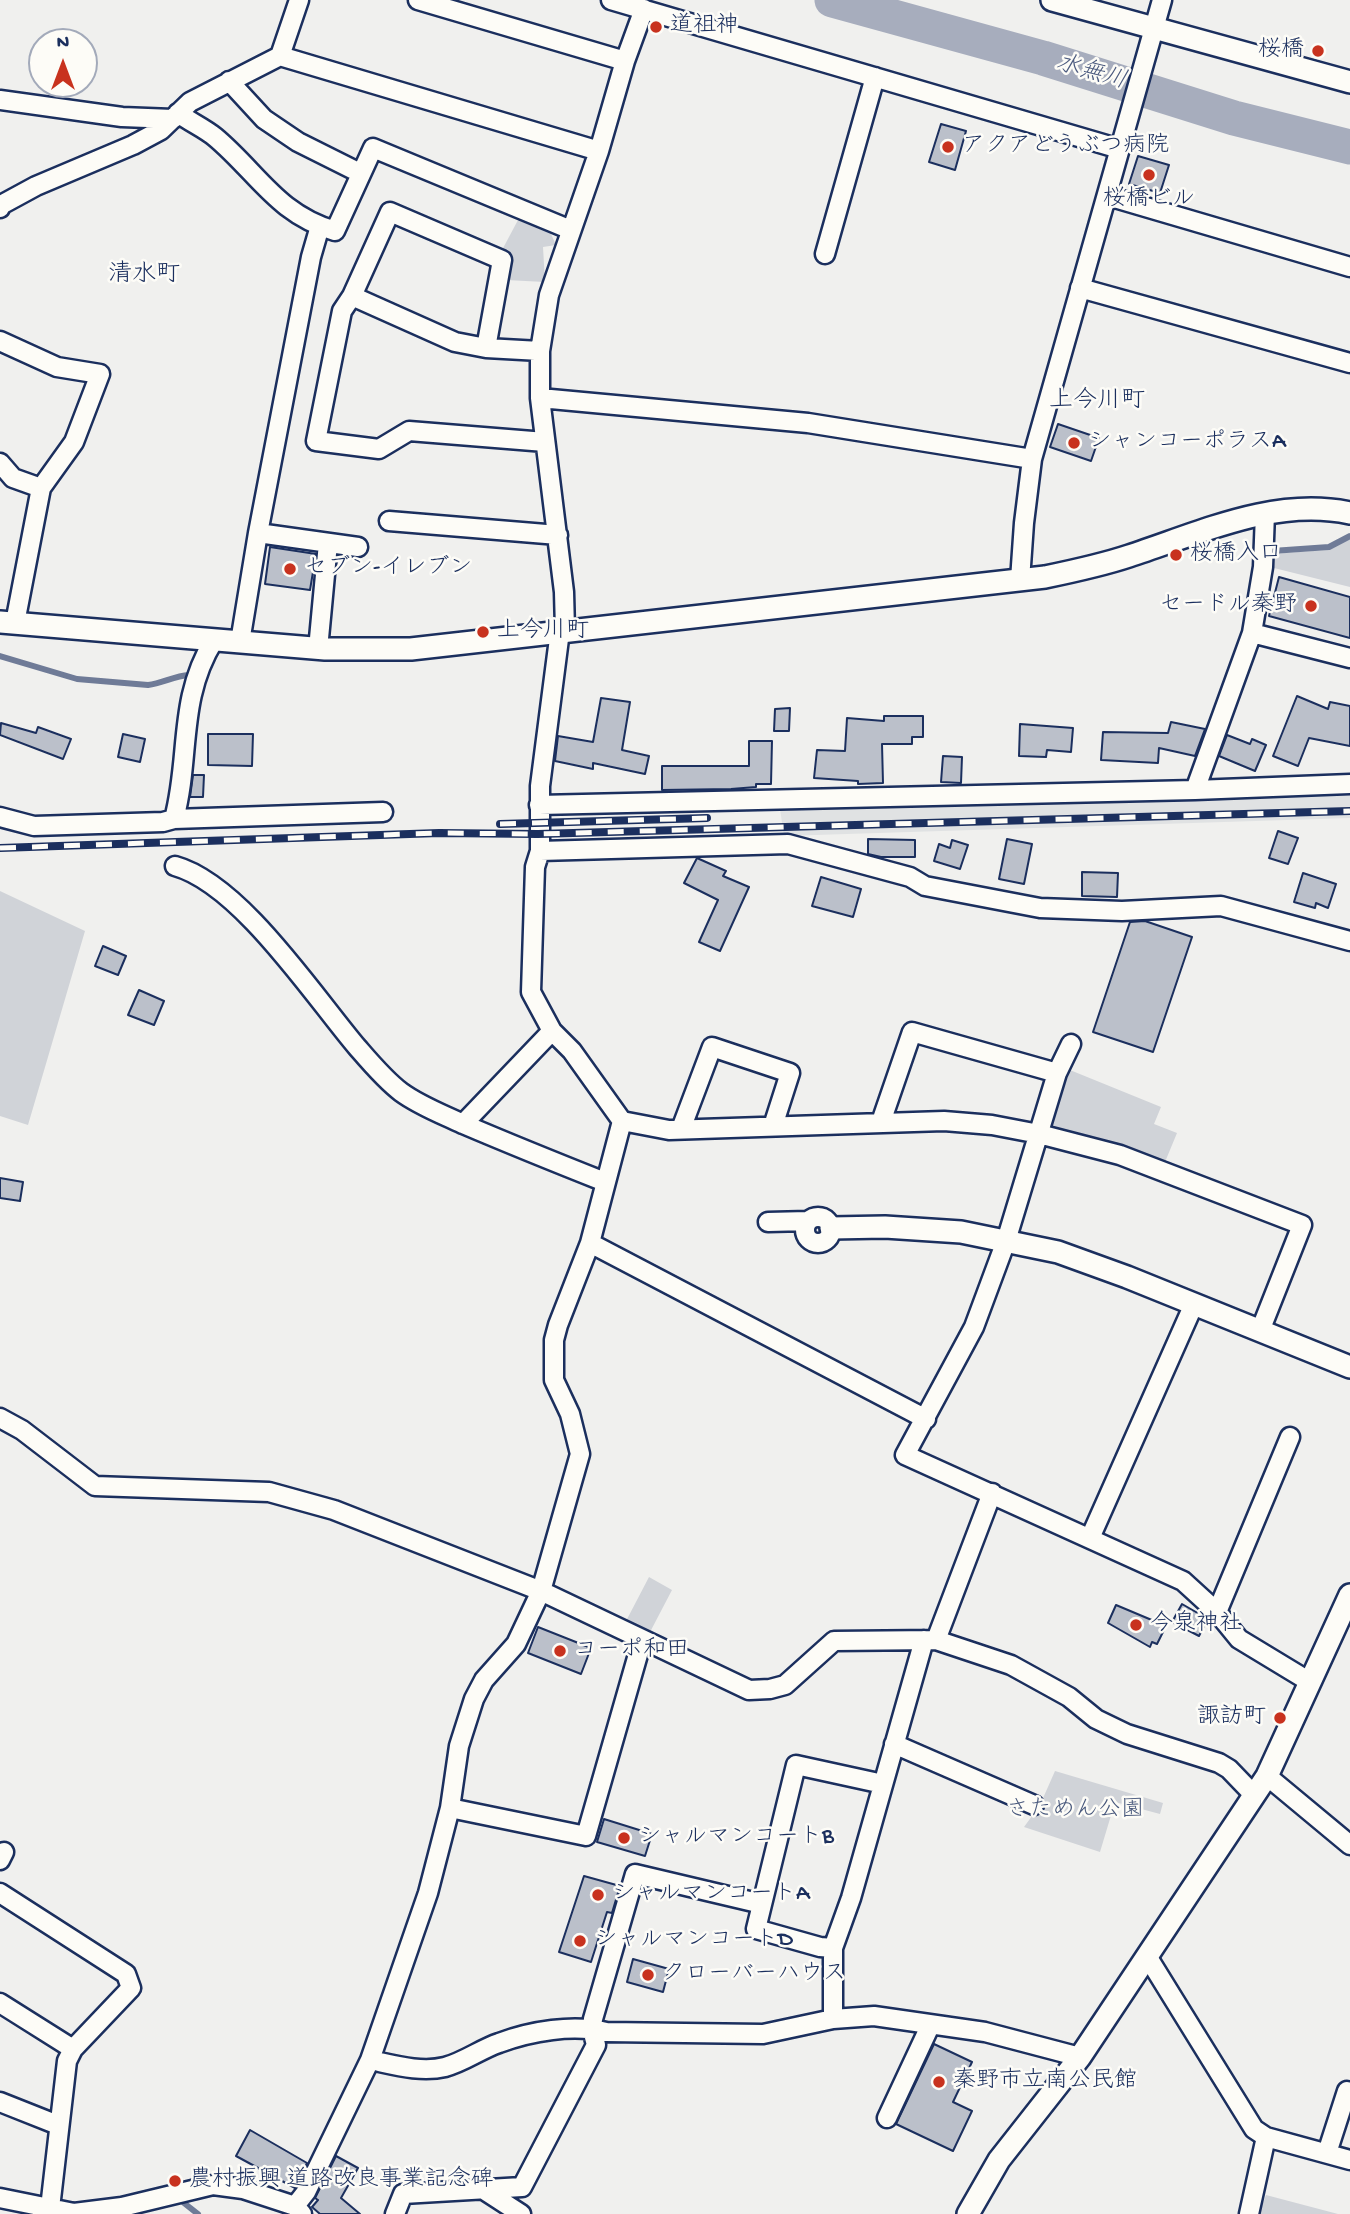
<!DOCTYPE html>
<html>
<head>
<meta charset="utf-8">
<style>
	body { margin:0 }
	#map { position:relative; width:1350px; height:2214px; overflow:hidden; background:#f0f0ee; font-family:"Gochi Hand",sans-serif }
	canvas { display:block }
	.north { position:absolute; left:28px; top:28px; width:70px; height:70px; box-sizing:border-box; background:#fdfcf7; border:2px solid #a3aaba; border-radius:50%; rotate:0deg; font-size:19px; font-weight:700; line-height:28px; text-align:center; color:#1b2f5e }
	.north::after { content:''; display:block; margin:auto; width:24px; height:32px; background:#c8321e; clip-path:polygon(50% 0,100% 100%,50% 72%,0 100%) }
</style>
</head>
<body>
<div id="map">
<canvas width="1350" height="2214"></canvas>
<div class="north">N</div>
</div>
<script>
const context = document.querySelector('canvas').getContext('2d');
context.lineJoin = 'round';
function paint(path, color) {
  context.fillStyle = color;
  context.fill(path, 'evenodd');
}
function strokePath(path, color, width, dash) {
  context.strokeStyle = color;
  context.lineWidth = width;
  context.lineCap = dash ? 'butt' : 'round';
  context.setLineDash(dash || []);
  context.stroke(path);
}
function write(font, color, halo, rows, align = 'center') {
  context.font = font + ' "Gochi Hand","Klee One",sans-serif';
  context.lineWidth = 5;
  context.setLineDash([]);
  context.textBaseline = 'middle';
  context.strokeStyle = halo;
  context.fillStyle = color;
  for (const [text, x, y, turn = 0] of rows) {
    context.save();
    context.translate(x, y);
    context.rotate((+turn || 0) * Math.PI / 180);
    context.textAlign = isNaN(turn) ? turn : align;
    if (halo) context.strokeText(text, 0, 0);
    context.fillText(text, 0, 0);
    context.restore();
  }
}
paint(new Path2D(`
	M1350,793v25l-566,18 -4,-27z`), '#e0e2e3');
paint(new Path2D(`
	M518,220l33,14 5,11 -13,2 2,35 -39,-2 -5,-28z
	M1348,539h2v48l-80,-20 1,-13 56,-4z
	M0,891l85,40 -57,194 -28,-9z
	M1065,1068l96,39 -7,17 23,9 -12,29 -30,-11 -82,-22 -5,-10z
	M649,1577l23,13 -23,44 -24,-11z
	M1055,1771l108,32 -3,11 -45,-12 -15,50 -76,-25 16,-22z
	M1266,2195l72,19h-79z`), '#d0d3d8');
strokePath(new Path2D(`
	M1272,551l57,-4 21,-11
	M0,656l77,23 71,6c15,-2 26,-9 41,-10
	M184,2203l14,11`), '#6f7b97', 6);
strokePath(new Path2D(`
	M832,0l211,58 191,60 116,29`), '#a7adbd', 35);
const building = new Path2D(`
	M941,124l25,7 -11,39 -26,-8z
	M1138,156l31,9 -9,28 -31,-9z
	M1058,424l41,14 -8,23 -41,-14z
	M270,547l46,7 -6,36 -45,-6z
	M1279,577l71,20v41l-81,-22z
	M1297,696l31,13 2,-7 20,4v40l-41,-8 -11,28 -25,-10z
	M601,698l29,4 -8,48 27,6 -4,18 -52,-11v6l-38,-8 3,-25 35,6z
	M790,708l-1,23h-15l1,-22z
	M884,716h39v21h-11v7h-30l1,39 -25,1v-3l-44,-3 3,-28 28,1 2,-33 37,3z
	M1171,722l34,7 -10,27 -36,-8 -1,15 -57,-3 2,-28 65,1z
	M1,723l35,10 2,-6 33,12 -8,20 -63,-24z
	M1020,724l53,4 -2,24 -24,-2 -1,7 -27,-1z
	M123,734l22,5 -5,23 -22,-5z
	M208,734h45l-1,32 -44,-1z
	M1227,735l23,9 2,-5 14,6 -11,26 -36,-15z
	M749,741h23l-1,43h-15v3l-25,2 -69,1v-24h87z
	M943,756l19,1 -1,26 -20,-1z
	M193,775h11l-1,22h-13z
	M1278,831l20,7 -10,26 -19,-6z
	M868,839l47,1v17h-34l-13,-3z
	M1007,839l25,5 -8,40 -25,-5z
	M952,840l16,5 -8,24 -26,-8 5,-17 11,4z
	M697,858l29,13 -3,5 26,11 -29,64 -21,-9 19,-42 -34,-17z
	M1082,872l36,1 -1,24 -35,-1z
	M1303,873l33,11 -8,24 -12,-5 -1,5 -21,-6z
	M821,877l40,12 -8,28 -41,-11z
	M1145,921l47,16 -39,115 -60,-20 37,-110z
	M103,946l23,10 -8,19 -23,-9z
	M139,990l25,11 -10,24 -26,-10z
	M0,1178l23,4 -3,19 -20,-3z
	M1182,1604l26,15 -9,17 -27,-14z
	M1116,1605l50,21 -9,18 -5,-2 -2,5 -42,-24z
	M538,1627l53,21 -10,26 -53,-21z
	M604,1819l48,15 -7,22 -48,-14z
	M584,1876l36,10 -8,27 -5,-1 -16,50 -32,-10z
	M633,1959l36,10 -6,23 -36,-10z
	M934,2044l38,18 -19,40 19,9 -19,40 -57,-27z
	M250,2130l57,33 -12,25 -59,-32z
	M336,2156l22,12 -17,30 19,16h-40l-8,-7 6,-7 -3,-2z`);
paint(building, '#bbc0ca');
strokePath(building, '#1b2f5e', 2);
const minor = new Path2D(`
	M418,0l207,61
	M611,0l509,149
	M280,56l19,-56
	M229,81l35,38 34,23 62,31
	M0,100l122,17 51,2
	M178,113c12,9 26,15 37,24 43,36 62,77 120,94l38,-83 198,82
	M1108,196l242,71
	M0,208l1,-3 35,-19 97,-41 28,-15 29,-28 90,-46 319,95
	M825,254l50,-177
	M1080,288l270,75
	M352,296l103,46 31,6 54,3
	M0,341l57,26 43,7 -26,68 -33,46 -26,135
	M486,348l16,-88 -112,-48 -38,84 -10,15 -26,130 63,8 30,-18 136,11
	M540,398l268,25 224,36
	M0,463l13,15 28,10
	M389,521l169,14
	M258,533l100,14
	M1020,580l4,-57 8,-64 130,-459
	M565,630l-1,-38 -24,-194v-47l9,-56 50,-144 26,-90 19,-52
	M560,631l-20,155v65l-5,16 -4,125 21,39 20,20 50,70 47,9 275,-9 48,4 47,9 81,21 182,70 -42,106
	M1252,633l98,25
	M240,642l18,-109 53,-276 9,-31
	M318,649l10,-106
	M1195,790l57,-157 11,-66 2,-54
	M539,805l656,-15 155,-6
	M0,817l34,9 129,-4 11,-3 209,-7
	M174,819c17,-63 3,-119 40,-179
	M540,851l248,-7 122,33 15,9 115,22 82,3 99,-5 129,35
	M175,866c65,18 138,129 182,181 13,15 28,33 44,45 19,14 41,22 62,32 47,20 94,39 142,58
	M1057,1073l14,-29
	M881,1122l31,-90 145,41 -51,168 -32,86 -69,128 278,126 34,31 22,27 71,43
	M463,1124l89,-93
	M681,1129l31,-82 78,26 -17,53
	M805 1230a13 13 0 1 1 26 0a13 13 0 1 1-26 0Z
	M768,1222l40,-1
	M590,1243l336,176
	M0,1418l22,12 73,56 174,6 65,18 207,81 208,99 21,-1 15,-4 49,-44 102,-1 75,25 58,32 27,22 31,15 92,29 10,6 25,26
	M1090,1538l104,-234
	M1217,1612l73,-175
	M936,1640l56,-147
	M894,1744l140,61
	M1267,1776l83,69
	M450,1808l136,28 53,-185
	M0,1860l4,-8
	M0,1893l126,81 5,14 -58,61
	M833,1948l-13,-1 -64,-18 40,-164 87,19
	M1147,1956l107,173 12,8 84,23
	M0,2003l73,46 -6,12 -17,147
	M833,2019v-71l18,-50 73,-258
	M370,2060c24,5 51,13 75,7 19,-5 36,-18 54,-24 32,-12 74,-19 107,-11l157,2 70,-15 41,-3 111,16 95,25
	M0,2102l58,23
	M887,2118l43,-92
	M1327,2153l20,-62 3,1
	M484,2190l37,24
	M0,2198l74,15 48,-6 91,-22 30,4 52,17 7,8
	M295,2206l11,-14 64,-132 58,-167 22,-85 9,-62 15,-47 10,-19 32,-36 25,-53 39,-137 -10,-40 -16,-34v-40l4,-15 32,-82 32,-122
	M395,2214l8,-20 119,-7 74,-142 -4,-16 1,-10 42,-145 127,30
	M1249,2214l17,-77`);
const tertiary = new Path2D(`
	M1052,0l298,82
	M0,622l325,27h86l634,-72c29,-6 57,-12 84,-21 71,-23 145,-59 221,-43
	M831,1228l54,-1 76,5 97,20 69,25 223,90
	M968,2214l31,-54 81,-103 187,-281 83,-181`);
strokePath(minor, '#1b2f5e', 23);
strokePath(tertiary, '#1b2f5e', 26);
strokePath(minor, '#fdfcf7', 18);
strokePath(tertiary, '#fdfcf7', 21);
const rail = new Path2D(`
	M500,824l207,-6
	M0,848l439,-15 99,1 812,-23`);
strokePath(rail, '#1b2f5e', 8);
strokePath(rail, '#fdfcf7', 5, [16]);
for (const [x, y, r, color] of [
	[656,27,7,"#c8321e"],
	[1318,51,7,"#c8321e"],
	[948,147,7,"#c8321e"],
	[1149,175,7,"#c8321e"],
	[1074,443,7,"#c8321e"],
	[1176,555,7,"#c8321e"],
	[290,569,7,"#c8321e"],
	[1311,606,7,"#c8321e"],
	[483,632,7,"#c8321e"],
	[1136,1625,7,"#c8321e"],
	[560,1651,7,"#c8321e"],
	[1280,1718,7,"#c8321e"],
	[624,1838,7,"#c8321e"],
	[598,1895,7,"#c8321e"],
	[580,1941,7,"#c8321e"],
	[648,1975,7,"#c8321e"],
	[939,2082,7,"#c8321e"],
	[175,2181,7,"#c8321e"]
]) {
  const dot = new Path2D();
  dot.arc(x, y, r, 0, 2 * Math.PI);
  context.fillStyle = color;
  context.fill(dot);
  strokePath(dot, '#fdfcf7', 2.5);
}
write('23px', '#1b2f5e', '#fdfcf7', [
	["道祖神",670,27],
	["桜橋",1304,51,"right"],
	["アクアどうぶつ病院",962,147],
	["桜橋ビル",1149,200,"center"],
	["シャンコーポラスA",1088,443],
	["桜橋入口",1190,555],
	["セブン-イレブン",304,569],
	["セードル秦野",1297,606,"right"],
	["上今川町",497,632],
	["今泉神社",1150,1625],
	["コーポ和田",574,1651],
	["諏訪町",1266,1718,"right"],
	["シャルマンコートB",638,1838],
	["シャルマンコートA",612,1895],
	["シャルマンコートD",594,1941],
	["クローバーハウス",662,1975],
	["秦野市立南公民館",953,2082],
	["農村振興 道路改良事業記念碑",189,2181]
], 'left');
write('23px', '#48587c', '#fdfcf7', [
	["さためん公園",1075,1811]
]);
write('italic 24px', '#4c5b7f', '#fdfcf7', [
	["水無川",1091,74,16]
]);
write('24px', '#1b2f5e', '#fdfcf7', [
	["清水町",144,276],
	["上今川町",1097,402]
]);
</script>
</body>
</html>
